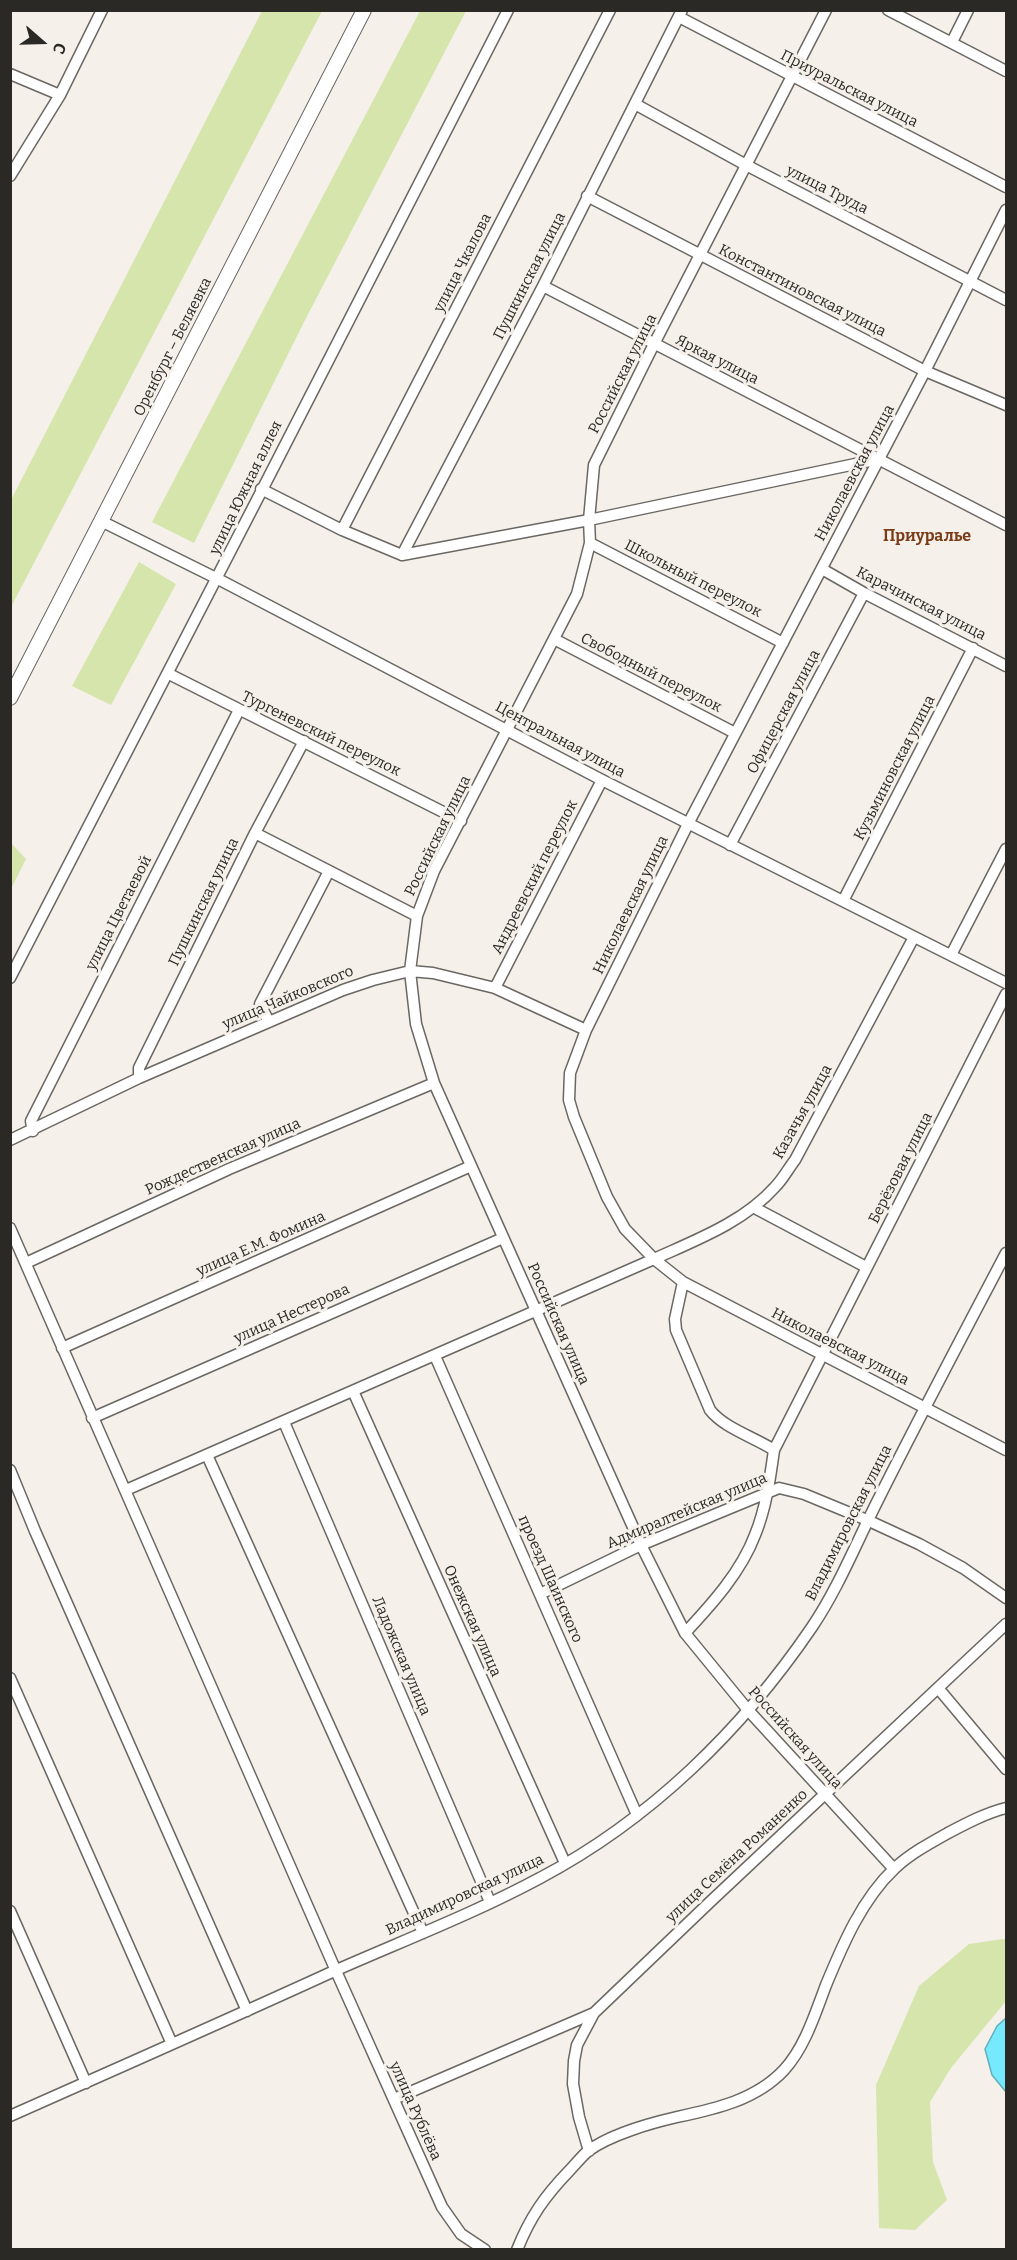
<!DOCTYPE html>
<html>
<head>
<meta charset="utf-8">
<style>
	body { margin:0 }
	#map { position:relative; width:1017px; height:2260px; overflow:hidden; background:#f5f0ea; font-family:Bitter,serif }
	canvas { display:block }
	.frame { position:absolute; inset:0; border:12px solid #2b2926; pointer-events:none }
	.north { position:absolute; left:12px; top:12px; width:60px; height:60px; -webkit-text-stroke:4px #f5f0ea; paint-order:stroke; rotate:110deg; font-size:16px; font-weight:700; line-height:24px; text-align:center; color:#2b2926 }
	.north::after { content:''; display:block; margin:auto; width:21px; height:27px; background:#2b2926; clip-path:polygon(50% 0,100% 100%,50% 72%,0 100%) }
</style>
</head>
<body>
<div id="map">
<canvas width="1017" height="2260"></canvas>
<div class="frame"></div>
<div class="north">С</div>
</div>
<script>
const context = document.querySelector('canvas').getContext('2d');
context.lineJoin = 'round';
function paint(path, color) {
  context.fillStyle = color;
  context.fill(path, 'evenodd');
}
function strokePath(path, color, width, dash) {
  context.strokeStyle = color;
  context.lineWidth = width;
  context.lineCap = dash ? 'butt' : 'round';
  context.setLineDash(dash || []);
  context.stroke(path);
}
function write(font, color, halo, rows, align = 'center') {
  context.font = font + ' Bitter,serif';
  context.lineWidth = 6;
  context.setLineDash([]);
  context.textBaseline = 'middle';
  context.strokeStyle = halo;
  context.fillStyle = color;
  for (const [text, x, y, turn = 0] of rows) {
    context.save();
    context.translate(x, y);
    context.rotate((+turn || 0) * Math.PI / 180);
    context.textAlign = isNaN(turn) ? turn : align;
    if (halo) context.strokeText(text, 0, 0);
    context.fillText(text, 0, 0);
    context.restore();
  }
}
paint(new Path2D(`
	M262,11h60l-311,596v-107z
	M420,11h46l-162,311 -110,221 -42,-21z
	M139,562l37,22 -65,121 -39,-19z
	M11,843l15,16 -15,30z
	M1003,1939l3,1v61l-55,67 -21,34 3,60 14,38 -32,30 -36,-2 -3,-143 43,-99 50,-42z`), '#d5e5ac');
const water = new Path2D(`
	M1006,2018v74l-14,-17 -7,-26 12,-23z`);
paint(water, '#76e9fe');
strokePath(water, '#60afbd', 1.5);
const street = new Path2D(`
	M826,10l-172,334 -60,121 -5,55 1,23 -13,51 -143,277 -17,45 -7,55 6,53 18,59 207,462 44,88 63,77 146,159
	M888,10l118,61
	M679,17l327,170
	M952,42l16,-32
	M10,74l50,21
	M635,104l111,61 260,135
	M10,176l50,-81 42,-85
	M587,196l338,175 81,34
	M1006,210l-81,161 -237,453 -102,206 -16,43 -1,27 5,17 33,80 18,32 29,30 29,23 323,168
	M543,286l463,239
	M261,489l81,41 60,25 187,-35 290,-61
	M101,521l117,58 384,201 404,203
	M342,530l268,-520
	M590,543l193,100
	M402,555l141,-269 139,-276
	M822,569l42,24 142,73
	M554,639l181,94
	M169,674l292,147
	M255,833l162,83
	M730,845l134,-252
	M843,901l130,-253
	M951,955l55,-106
	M10,978c168,-322 332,-645 498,-968
	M495,988l107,-208
	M269,1022l-9,-18 69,-133
	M139,1078v-10l116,-235 49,-92
	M33,1131l-2,-10 208,-411
	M10,1140l129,-62 204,-88 30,-10 37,-9 23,2 62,15 91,42
	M753,1207l113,60
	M10,1228l326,743 106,236 19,27 24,16
	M26,1263l203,-94 205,-86
	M683,1282l-8,37 1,11 34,80c14,18 44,27 64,40
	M62,1348l409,-182
	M435,1356l202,459
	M353,1391l212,472
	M92,1418l411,-180
	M284,1422l206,480
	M207,1455l216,478
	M10,1470l25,61 212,480
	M126,1490l528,-231c42,-19 90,-37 121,-72 8,-8 13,-18 20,-27l119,-223
	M540,1594l101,-49 138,-57 25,6 63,26 52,24 44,24 43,30
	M685,1633c27,-29 56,-61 70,-98 11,-27 15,-56 19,-85l232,-456
	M10,1678l162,366
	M938,1688l68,81
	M10,1911l76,172
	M394,2099l200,-86
	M10,2116c108,-48 215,-95 322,-144 70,-31 141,-58 208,-94 110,-58 202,-148 272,-251 27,-40 45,-86 67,-129 41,-82 84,-163 127,-245
	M589,2151l-10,-34 -6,-33 1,-23 3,-16 17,-32 116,-111 296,-278
	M517,2250c13,-33 28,-54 52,-79 6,-6 12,-14 19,-20 21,-16 63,-28 89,-34 38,-8 79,-17 107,-47 21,-23 31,-56 42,-85 17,-41 36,-86 69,-117 15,-14 35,-25 53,-35 19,-10 38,-20 58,-25`);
const secondary = new Path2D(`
	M10,698l354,-688`);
strokePath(street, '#6b6762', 13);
strokePath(secondary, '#6b6762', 16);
strokePath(street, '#fff', 10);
strokePath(secondary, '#fff', 14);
write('15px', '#2b2926', '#f5f0ea', [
	["Приуральская улица",849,89,27],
	["улица Труда",827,190,27],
	["улица Чкалова",463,263,-63],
	["Пушкинская улица",530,276,-63],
	["Константиновская улица",802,291,27],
	["Оренбург – Беляевка",173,347,-63],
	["Яркая улица",717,360,27],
	["Российская улица",623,374,-63],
	["Николаевская улица",855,473,-62],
	["улица Южная аллея",246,488,-64],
	["Школьный переулок",693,579,27],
	["Карачинская улица",921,604,27],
	["Свободный переулок",651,673,27],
	["Офицерская улица",784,712,-62],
	["Тургеневский переулок",321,734,26],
	["Центральная улица",560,740,28],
	["Кузьминовская улица",895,768,-63],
	["Российская улица",438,836,-64],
	["Андреевский переулок",535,877,-63],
	["Пушкинская улица",204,902,-64],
	["Николаевская улица",631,905,-64],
	["улица Цветаевой",119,913,-63],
	["улица Чайковского",288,998,-23],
	["Казачья улица",803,1112,-61],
	["Рождественская улица",223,1157,-24],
	["Берёзовая улица",901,1168,-63],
	["улица Е.М. Фомина",261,1244,-24],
	["улица Нестерова",292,1314,-24],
	["Российская улица",558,1324,66],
	["Николаевская улица",840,1347,27],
	["Адмиралтейская улица",687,1511,-23],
	["Владимировская улица",849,1523,-63],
	["проезд Шаинского",550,1579,66],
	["Онежская улица",472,1621,66],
	["Ладожская улица",401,1656,67],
	["Российская улица",795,1738,48],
	["улица Семёна Романенко",737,1856,-43],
	["Владимировская улица",465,1895,-25],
	["улица Рублёва",415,2111,66]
]);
write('bold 16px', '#7b3c18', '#f5f0ea', [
	["Приуралье",927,537]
]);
</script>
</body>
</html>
